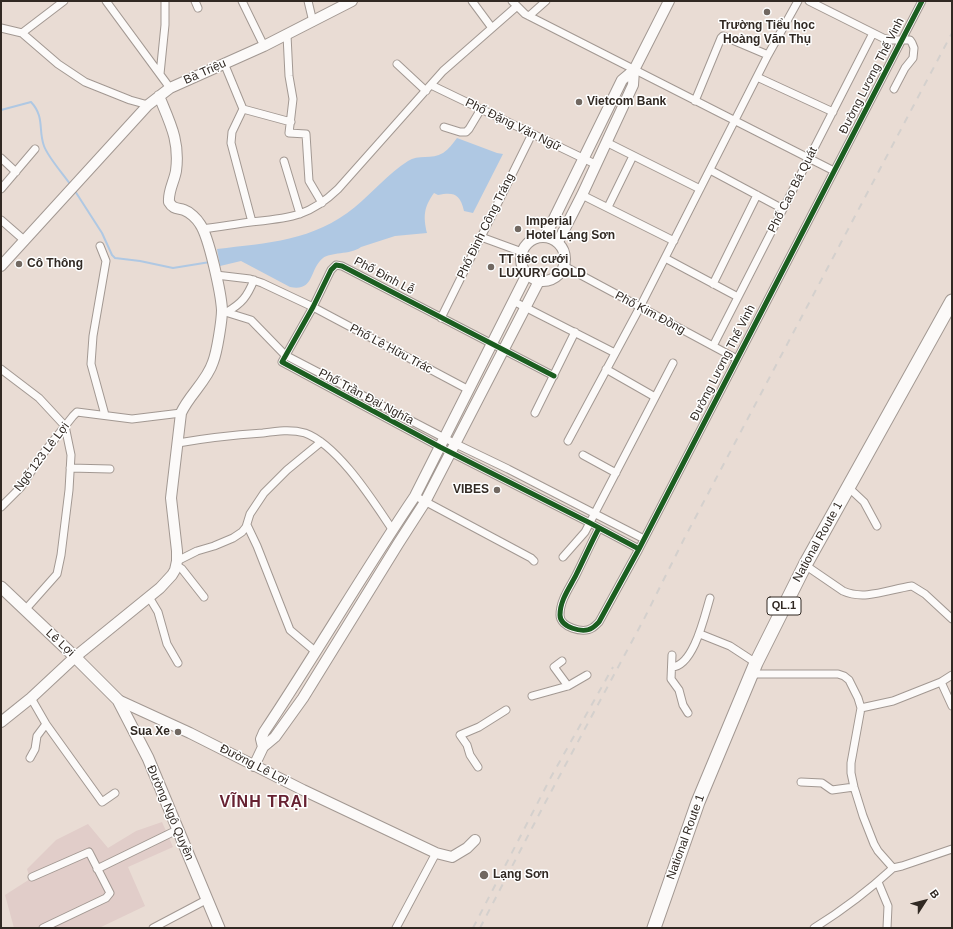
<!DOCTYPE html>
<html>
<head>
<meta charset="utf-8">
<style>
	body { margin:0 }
	#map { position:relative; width:953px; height:929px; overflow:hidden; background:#e9dcd4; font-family:Arial,sans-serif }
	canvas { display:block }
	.frame { position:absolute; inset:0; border:2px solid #312923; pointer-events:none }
	.north { position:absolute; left:905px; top:881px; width:40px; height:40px; -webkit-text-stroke:3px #fff; paint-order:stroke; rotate:54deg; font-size:11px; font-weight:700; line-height:16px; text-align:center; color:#312923 }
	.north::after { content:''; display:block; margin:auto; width:14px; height:18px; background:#312923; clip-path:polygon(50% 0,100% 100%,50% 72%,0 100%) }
</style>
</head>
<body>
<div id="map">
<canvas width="953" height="929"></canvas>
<div class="frame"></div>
<div class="north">B</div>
</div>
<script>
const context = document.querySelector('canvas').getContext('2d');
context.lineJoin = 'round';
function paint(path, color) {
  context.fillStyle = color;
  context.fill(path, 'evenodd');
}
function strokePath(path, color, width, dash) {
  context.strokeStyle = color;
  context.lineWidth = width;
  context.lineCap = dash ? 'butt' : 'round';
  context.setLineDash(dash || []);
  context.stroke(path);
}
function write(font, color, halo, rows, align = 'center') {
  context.font = font + ' Arial,sans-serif';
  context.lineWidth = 3;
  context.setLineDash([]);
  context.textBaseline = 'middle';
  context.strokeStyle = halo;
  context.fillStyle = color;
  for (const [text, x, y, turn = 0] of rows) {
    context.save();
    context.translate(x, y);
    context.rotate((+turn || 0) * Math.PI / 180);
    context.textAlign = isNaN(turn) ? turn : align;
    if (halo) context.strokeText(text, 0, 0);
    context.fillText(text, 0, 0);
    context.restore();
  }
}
paint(new Path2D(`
	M162,822l11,25 -45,20 17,39 -46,22h-85l-9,-33 25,-16 -3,-10 29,-29 32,-16 20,24 28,-17z`), '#e1cdc9');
paint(new Path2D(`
	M457,138l40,15 6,1 -30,59 -9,-2c-4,-18 -11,-19 -26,-16l-4,-2c-10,14 -11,23 -7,40l-32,3 -34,11c-11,8 -31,5 -38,11 -14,11 -8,34 -33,29l-49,-26 -21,5 -3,-17c50,-6 97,-8 138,-42 18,-15 33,-33 53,-46 10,-7 24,-1 35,-8 6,-4 10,-10 14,-15z`), '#afc8e3');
strokePath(new Path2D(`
	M1,110l30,-8c14,15 7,28 13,44 4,11 19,28 26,38
	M75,191l27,42 10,22 3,3 25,3 33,7 37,-6`), '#afc8e3', 2);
const street = new Path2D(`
	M106,1l64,87
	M195,1l3,7
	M242,1l22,45
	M308,1l5,21
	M472,1l20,27
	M512,1l13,13 309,157
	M809,1l74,37 8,2h19l2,3 2,5 -1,10 -8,10 -11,21
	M529,16l17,-15
	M1,28l21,5 36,31 27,18 45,18 18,5
	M22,33l42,-32
	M287,35l2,41 4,23 -4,34 17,1 3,47 13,22
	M224,63l19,46 48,13
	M397,64l29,27
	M160,74l5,-49v-24
	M757,77l76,35
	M431,85l164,79
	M695,101l26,-63 2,-2 45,19
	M243,109l-11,23 -1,11 21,79
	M444,127l16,5h6l3,-3 12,-20
	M606,142l94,47
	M1,158l15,14
	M284,161l16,53
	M710,170l73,39
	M1,189l34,-40
	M582,195l92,46
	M608,207l25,-51
	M1,220l23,20
	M202,229c17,-2 33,-5 49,-7 38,-4 58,-5 87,-33l105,-118 73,-64
	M481,237l41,15
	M100,246l6,15 -13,75 -2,28 14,51
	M665,258l73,39
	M564,266l173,93
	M216,275l34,4 12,4 51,24 156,83
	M713,284l44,-89
	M513,301l102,52
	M222,311l29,9 34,35 171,89 52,25 136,70
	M227,312c15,-9 20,-15 27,-32
	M441,318l91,-184
	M713,346l160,-313
	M1,369l38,29 26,28 6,29 -2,35 -8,65 -4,19 -32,36
	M606,369l49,28
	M554,376l-212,-110 -6,-1 -5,5 -18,37 -31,55 158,85 150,76 49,26
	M535,413l40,-81
	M568,441l72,-134 128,-252 30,-54
	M178,443c28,-5 56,-8 85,-10 14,-2 28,-4 42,0 33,12 68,68 87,96
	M583,455l33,18
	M70,468l40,1
	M848,487l16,15 13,24
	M415,496l116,62 3,3
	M1,507l20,-20 21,-32 31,-39 4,-4 55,7 49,-6
	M247,525l10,21 33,84 26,22
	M599,528c-8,15 -15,31 -23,47 -6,12 -16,25 -16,40 0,12 23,19 32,13 2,-1 5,-4 7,-6l40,-73 283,-548
	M563,557l22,-25 88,-169
	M177,561l20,-10 17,-5 19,-8 9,-6 4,-5 4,-13 14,-21 23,-23 34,-28
	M176,565l6,4 22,28
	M805,565l38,26c22,10 47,-2 69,-5l13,8 27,25
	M149,597l9,15 9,32 11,19
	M700,634l30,12 26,17
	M672,655l-1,24 8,11 4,15 5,8
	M562,661l-8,6 14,19
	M672,667c22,-1 33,-53 38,-69
	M750,674h88l6,2 5,4 9,18 3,10 -10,55v10l3,14 9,29 11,28 4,7 15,17 9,-2 50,-17
	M941,682l11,24
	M532,696l36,-10 19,-11
	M31,698l15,26 56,78 13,-9
	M861,708l32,-7 48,-19 11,-7
	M30,758l5,-9 2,-13 9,-12
	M478,767l-8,-12 -3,-10 -7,-10 19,-8 27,-17
	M801,782l21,1 10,7 22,-3
	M97,869l80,-39
	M32,877l57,-25 21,41 -4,5 -63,30
	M878,882l10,24 -1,22
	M153,928l53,-28
	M396,928l40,-75
	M814,928c29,-18 54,-37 79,-60`);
const secondary = new Path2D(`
	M545,237l77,-157 12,-10
	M521 259a22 22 0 1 1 44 0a22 22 0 1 1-44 0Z
	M558,242l24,-47 51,-110 1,-15 35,-69
	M1,266l147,-161 22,-17 94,-42 88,-45
	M118,700l72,33 113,57 133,63 16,4 15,-9 8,-8
	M1,722l30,-24 44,-41 85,-69 12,-13 3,-5 2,-9v-10l-6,-53 10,-85c8,-18 26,-32 32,-51 4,-10 9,-42 9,-52 -1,-17 -13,-73 -22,-86 -3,-5 -10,-12 -16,-14 -7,-2 -11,-1 -15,-8 -1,-11 5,-20 7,-31 4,-30 -6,-48 -17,-75
	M263,747l-2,-8 3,-7c52,-78 99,-159 151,-236l112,-222
	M254,766l9,-19 12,-10 28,-39 95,-154 27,-42 114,-221`);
const primary = new Path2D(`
	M1,587l74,70 43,43 30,58 71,170`);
const highway = new Path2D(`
	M654,928l44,-126 58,-139 49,-98 147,-264`);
strokePath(street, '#a29892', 9);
strokePath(secondary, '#a29892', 12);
strokePath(primary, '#a29892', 13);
strokePath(highway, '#a29892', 15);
strokePath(street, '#fcfaf9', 7);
strokePath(secondary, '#fcfaf9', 10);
strokePath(primary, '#fcfaf9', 11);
strokePath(highway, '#fcfaf9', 13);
strokePath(new Path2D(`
	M473,928l78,-151 62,-110
	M480,928l65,-125 99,-184 40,-80 268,-506`), '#d4d0cd', 2, [7, 7]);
strokePath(new Path2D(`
	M554,376l-212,-110 -6,-1 -5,5 -18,37 -31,55 158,85 150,76 49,26
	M599,528c-8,15 -15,31 -23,47 -6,12 -16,25 -16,40 0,12 23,19 32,13 2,-1 5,-4 7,-6l40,-73 283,-548`), '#1b5e20', 5);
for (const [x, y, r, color] of [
	[767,12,4,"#716861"],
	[579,102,4,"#716861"],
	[518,229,4,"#716861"],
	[19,264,4,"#716861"],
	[491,267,4,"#716861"],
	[497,490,4,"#716861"],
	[178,732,4,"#716861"],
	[484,875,5,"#716861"]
]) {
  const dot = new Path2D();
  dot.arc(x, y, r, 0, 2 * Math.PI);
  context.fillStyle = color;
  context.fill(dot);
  strokePath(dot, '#fff', 1.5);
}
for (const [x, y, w] of [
	[784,606,34]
]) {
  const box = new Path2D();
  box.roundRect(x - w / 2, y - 9, w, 18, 3);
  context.fillStyle = '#fff';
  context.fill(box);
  strokePath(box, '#312923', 1);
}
write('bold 11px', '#312923', null, [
	["QL.1",784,606]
]);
write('bold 12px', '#312923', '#fff', [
	["Trường Tiểu học",767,26,"center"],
	["Hoàng Văn Thụ",767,40,"center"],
	["Vietcom Bank",587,102],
	["Imperial",526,222],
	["Hotel Lạng Sơn",526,236],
	["TT tiêc cưới",499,260],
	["LUXURY GOLD",499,274],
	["Cô Thông",27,264],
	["VIBES",489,490,"right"],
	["Sua Xe",170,732,"right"],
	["Lạng Sơn",493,875]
], 'left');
write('12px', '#312923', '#fff', [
	["Bà Triệu",205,72,-24],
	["Đường Lương Thế Vinh",872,76,-63],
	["Phố Đặng Văn Ngữ",513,125,26],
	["Phố Cao Bá Quát",793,190,-63],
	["Phố Đinh Công Tráng",486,226,-64],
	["Phố Đinh Lễ",384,276,28],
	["Phố Kim Đồng",650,313,28],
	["Phố Lê Hữu Trác",391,349,28],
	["Đường Lương Thế Vinh",723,363,-63],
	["Phố Trần Đại Nghĩa",366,397,28],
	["Ngõ 123 Lê Lợi",42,457,-53],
	["National Route 1",818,542,-61],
	["Lê Lợi",60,643,43],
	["Đường Lê Lợi",254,765,27],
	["Đường Ngô Quyền",170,813,67],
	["National Route 1",686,837,-70]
]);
context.letterSpacing = '1px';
write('bold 16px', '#662131', '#fff', [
	["VĨNH TRẠI",264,803]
]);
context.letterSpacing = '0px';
</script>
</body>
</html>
